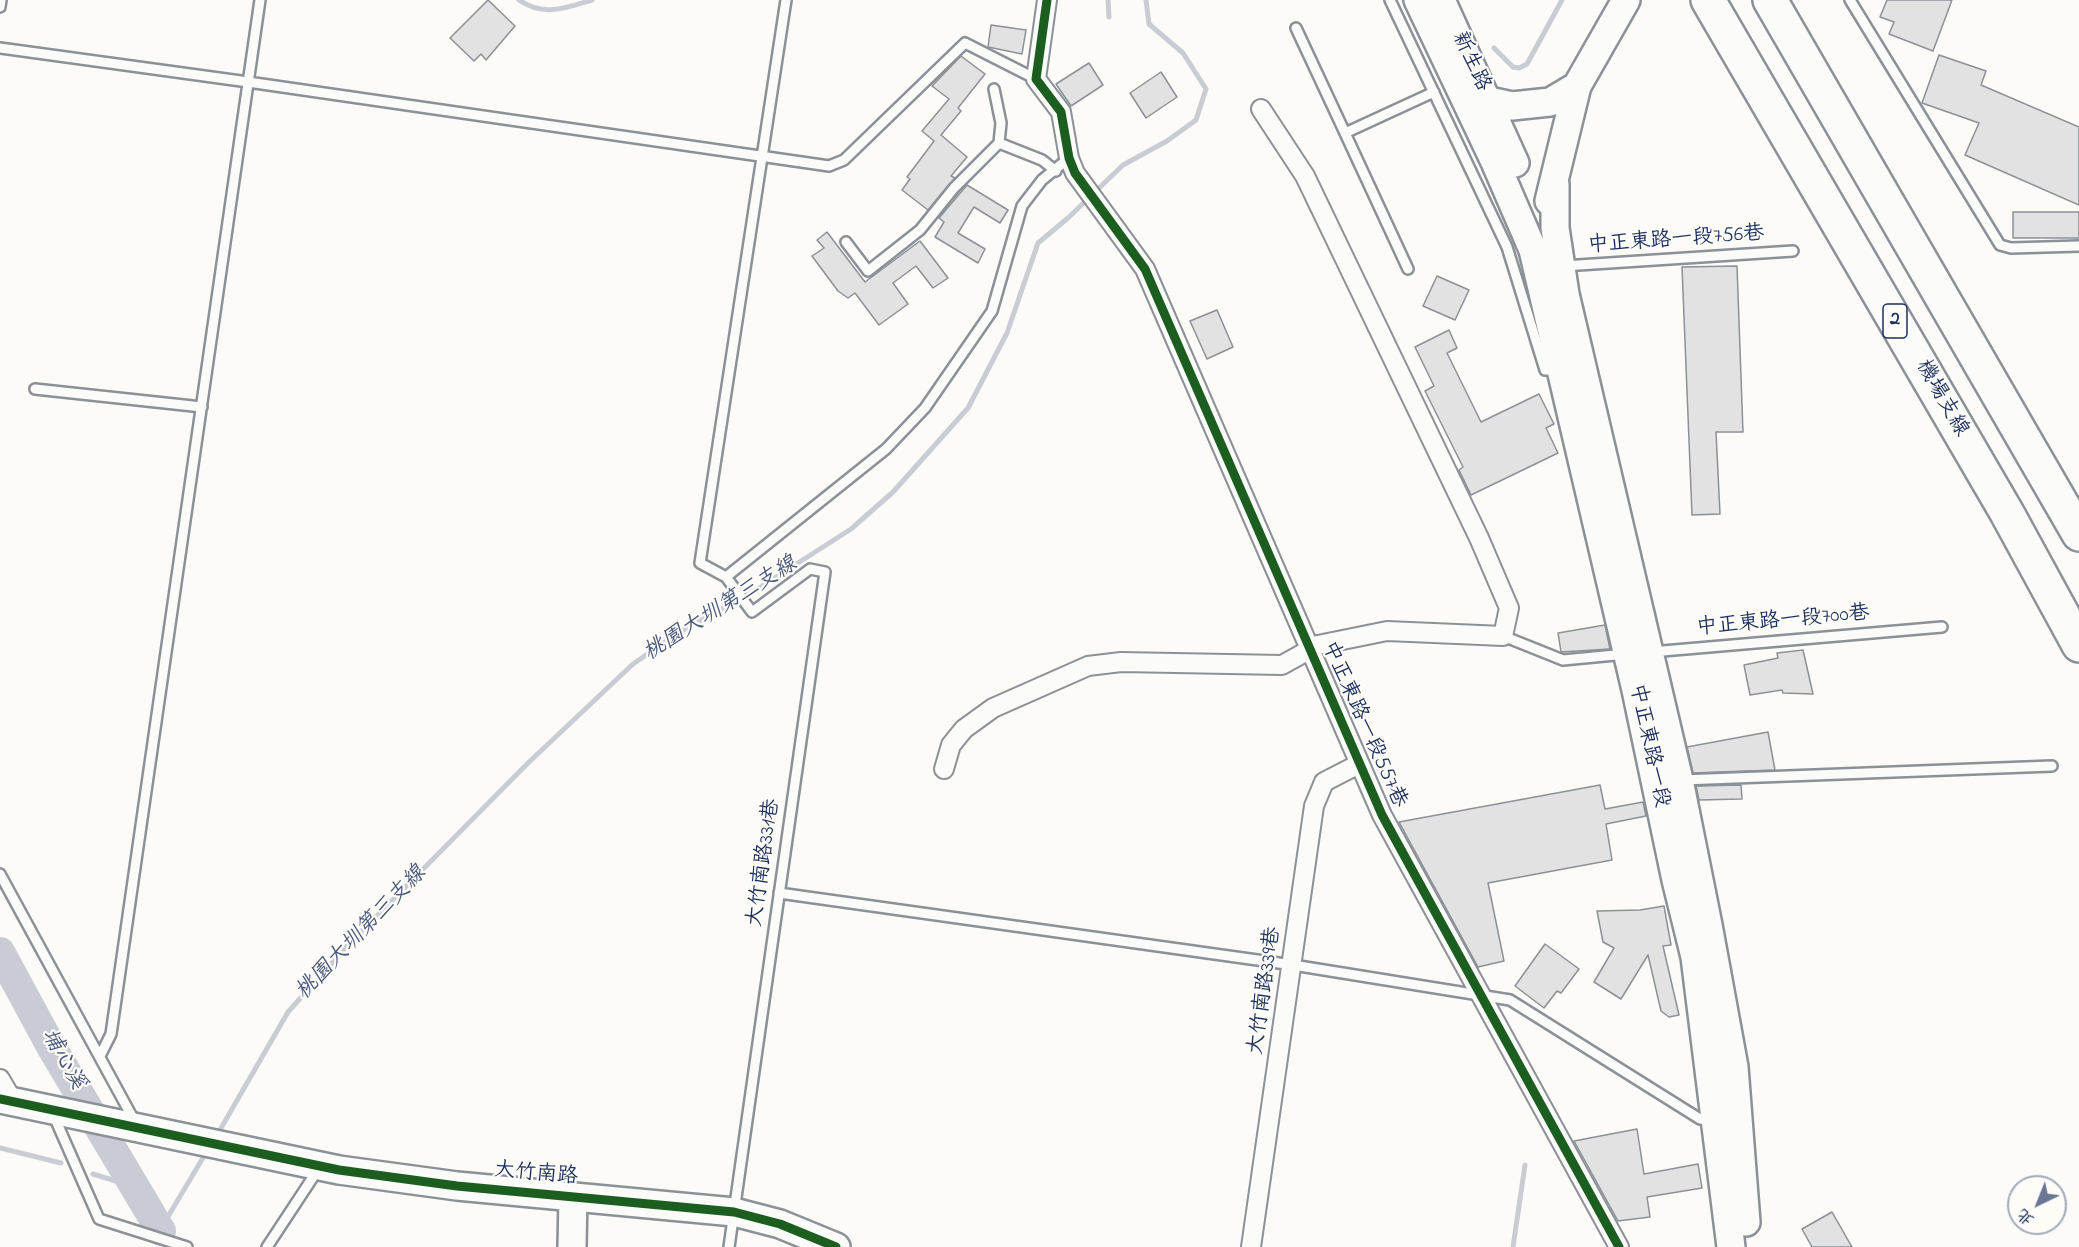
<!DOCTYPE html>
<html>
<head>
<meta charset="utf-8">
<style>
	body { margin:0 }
	#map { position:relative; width:2079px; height:1247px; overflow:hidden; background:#fcfbf8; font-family:"Indie Flower","LXGW WenKai TC",sans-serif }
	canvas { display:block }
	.north { position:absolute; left:2007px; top:1175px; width:60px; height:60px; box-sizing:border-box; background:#fdfcf7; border:2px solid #a3aaba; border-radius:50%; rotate:223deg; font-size:16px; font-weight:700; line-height:24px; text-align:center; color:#1b2f5e }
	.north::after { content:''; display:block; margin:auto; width:21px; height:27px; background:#6a7694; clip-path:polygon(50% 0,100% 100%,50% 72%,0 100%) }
</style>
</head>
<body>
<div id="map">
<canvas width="2079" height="1247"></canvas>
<div class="north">北</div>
</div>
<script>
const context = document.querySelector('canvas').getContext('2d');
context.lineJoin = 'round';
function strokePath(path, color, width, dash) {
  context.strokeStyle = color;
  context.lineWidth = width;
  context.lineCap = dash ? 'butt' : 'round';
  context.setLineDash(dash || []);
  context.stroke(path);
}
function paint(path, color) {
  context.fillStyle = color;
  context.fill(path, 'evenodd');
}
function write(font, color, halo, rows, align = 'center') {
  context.font = font + ' "Indie Flower","LXGW WenKai TC",sans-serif';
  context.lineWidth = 4.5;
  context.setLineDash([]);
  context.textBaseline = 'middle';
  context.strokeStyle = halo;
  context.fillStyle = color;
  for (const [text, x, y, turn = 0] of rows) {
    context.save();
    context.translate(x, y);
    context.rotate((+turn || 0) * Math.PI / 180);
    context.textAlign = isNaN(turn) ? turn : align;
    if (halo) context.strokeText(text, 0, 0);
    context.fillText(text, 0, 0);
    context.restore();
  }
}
strokePath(new Path2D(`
	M519,0c24,17 47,8 73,0
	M1108,0l1,17
	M1494,48l19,19 6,1 8,-4 35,-64
	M217,1135l71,-123 63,-70 177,-179 105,-99 45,-31 78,-43 95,-61 42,-37 75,-84 39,-75 31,-90 30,-25 55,-53 44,-24 29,-21 10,-31 -23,-36 -34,-29 -3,-24
	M0,1148l61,15
	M93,1174l42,13
	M160,1230l47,-79
	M1513,1247l12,-82`), '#c9ccd4', 5);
strokePath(new Path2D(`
	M0,952l52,96 109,183`), '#c9ccd4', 30);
const building = new Path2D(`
	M488,0l27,26 -29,34 -5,-6 -7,7 -24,-23z
	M1887,0h65l-19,51 -44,-17 5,-12 -14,-5z
	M991,25l35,5 -4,24 -34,-7z
	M1939,55l47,16 -5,14 98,42v78l-114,-50 14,-32 -57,-20z
	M961,56l24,18 -27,34 3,3 -20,24 26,22 -16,19 4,2 -27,32 -26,-20 8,-11 -3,-2 27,-36 -12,-10 27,-32 -17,-13z
	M1089,63l14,22 -32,21 -15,-22z
	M1161,72l16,25 -31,21 -16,-25z
	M967,185l41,25 -8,13 -26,-16 -16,26 27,16 -7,14 -43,-26 9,-15 -5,-4z
	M2013,212h66v26h-66z
	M827,232l38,50 55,-41 28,37 -15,10 -17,-22 -23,17 15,21 -29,21 -24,-32 -7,5 -10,-7 -26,-35 12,-8 -7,-8z
	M1737,266l6,166h-27l4,82 -28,1 -10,-248z
	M1437,276l32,14 -14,30 -32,-14z
	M1217,310l16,37 -26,12 -17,-38z
	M1449,330l8,18 -10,5 34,69 58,-28 15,30 -8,4 12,25 -87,42 -12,-25 4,-3 -38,-76 9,-5 -19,-39z
	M1605,625l5,24 -49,3 -3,-19z
	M1803,650l10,44 -30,-1 -1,-3 -32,5 -6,-30 34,-7 -1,-5z
	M1768,732l7,38 -82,3 -6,-26z
	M1600,785l5,24 38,-7 3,14 -40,8 6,36 -124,23 16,78 -26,6 -79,-145z
	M1741,785l1,14 -43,1 -3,-14z
	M1664,906l7,39 -8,1 16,69 -10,2 -8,-6 -13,-56 -27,44 -27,-17 20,-34 -11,-6 -6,-31 43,-1z
	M1545,944l34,25 -18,24 -4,-2 -13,17 -29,-22z
	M1637,1129l7,45 54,-10 4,24 -55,9 3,20 -32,4 -44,-80z
	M1832,1212l20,35h-40l-10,-18z`);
paint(building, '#e2e2e2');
strokePath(building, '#8c9097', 1.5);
const lane = new Path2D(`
	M786,0l-86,563 26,14 160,-128 39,-41 67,-97 30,-105 20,-26 27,-22
	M1390,0l117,247 38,123h13
	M1850,0l150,245 11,3 68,-2
	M0,7l1,-7
	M1296,28l49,105 89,-41
	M0,48l241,33 588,85 15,-6 121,-117 71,36
	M994,89l7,34 -2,20 43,17 14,11
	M1345,133l63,136
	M846,242l22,29 52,-41 34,-42 45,-45
	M1563,266l230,-15
	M35,389l167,18
	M726,577l26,35 58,-43 15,3 -96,675
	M1503,636l60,24 63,-6
	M1651,652l291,-25
	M1682,780l370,-14
	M0,874l135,248
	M779,893l514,72 217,35 190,119 12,3
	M100,1056l11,-22 149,-1034
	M53,1114l46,105 88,28
	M267,1247l52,-79`);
const street = new Path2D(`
	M1047,0l-11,79 25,33 8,46 6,15 70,96 237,546 237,432
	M944,769l7,-24 13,-16 29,-21 95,-42 33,-4 161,3 36,-20 69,-14 116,5 6,-28 -30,-70 -174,-362 -44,-67
	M0,1079l13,22
	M1251,1247l63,-441 10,-24 35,-18`);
const secondary = new Path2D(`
	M1418,0l77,162 38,88 103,440 40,190 19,77 36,290
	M1441,0l74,163
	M1475,98l37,8 38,-4 27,-16
	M1555,184v44l10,66 114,486 29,145 26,142 12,155
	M1549,201l28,-115 49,-86
	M0,1099l339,71 118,16 277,26 46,12 56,23
	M572,1247l1,-50`);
const highway = new Path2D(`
	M1708,0l299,513 72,132
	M1770,0l309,534`);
strokePath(lane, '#8c9097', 14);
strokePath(street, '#8c9097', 22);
strokePath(secondary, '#8c9097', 32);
strokePath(highway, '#8c9097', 38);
strokePath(lane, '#fbfbf9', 9);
strokePath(street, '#fbfbf9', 18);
strokePath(secondary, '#fbfbf9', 27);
strokePath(highway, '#fbfbf9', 33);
strokePath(new Path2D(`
	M1047,0l-11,79 25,33 8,46 6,15 70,96 237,546 237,432
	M0,1099l339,71 118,16 277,26 46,12 56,23`), '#1b5e20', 9);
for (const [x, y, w] of [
	[1895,321,24]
]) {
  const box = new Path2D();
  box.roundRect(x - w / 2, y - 17, w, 34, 4.5);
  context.fillStyle = '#fdfcf7';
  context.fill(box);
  strokePath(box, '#1b2f5e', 1.5);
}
write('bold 20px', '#1b2f5e', null, [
	["2",1895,321]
]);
write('21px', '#1b2f5e', '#fdfcf7', [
	["新生路",1470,62,65],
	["中正東路一段756巷",1676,241,-4],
	["機場支線",1941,399,60],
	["中正東路一段700巷",1783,622,-5],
	["中正東路一段557巷",1363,725,66],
	["中正東路一段",1648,746,78],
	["大竹南路331巷",765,863,-82],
	["大竹南路339巷",1266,991,-82],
	["大竹南路",536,1175,5]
]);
write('italic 22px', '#49587d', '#fdfcf7', [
	["桃園大圳第三支線",721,610,-32],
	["桃園大圳第三支線",362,934,-46],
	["埔心溪",62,1060,60]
]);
</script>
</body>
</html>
